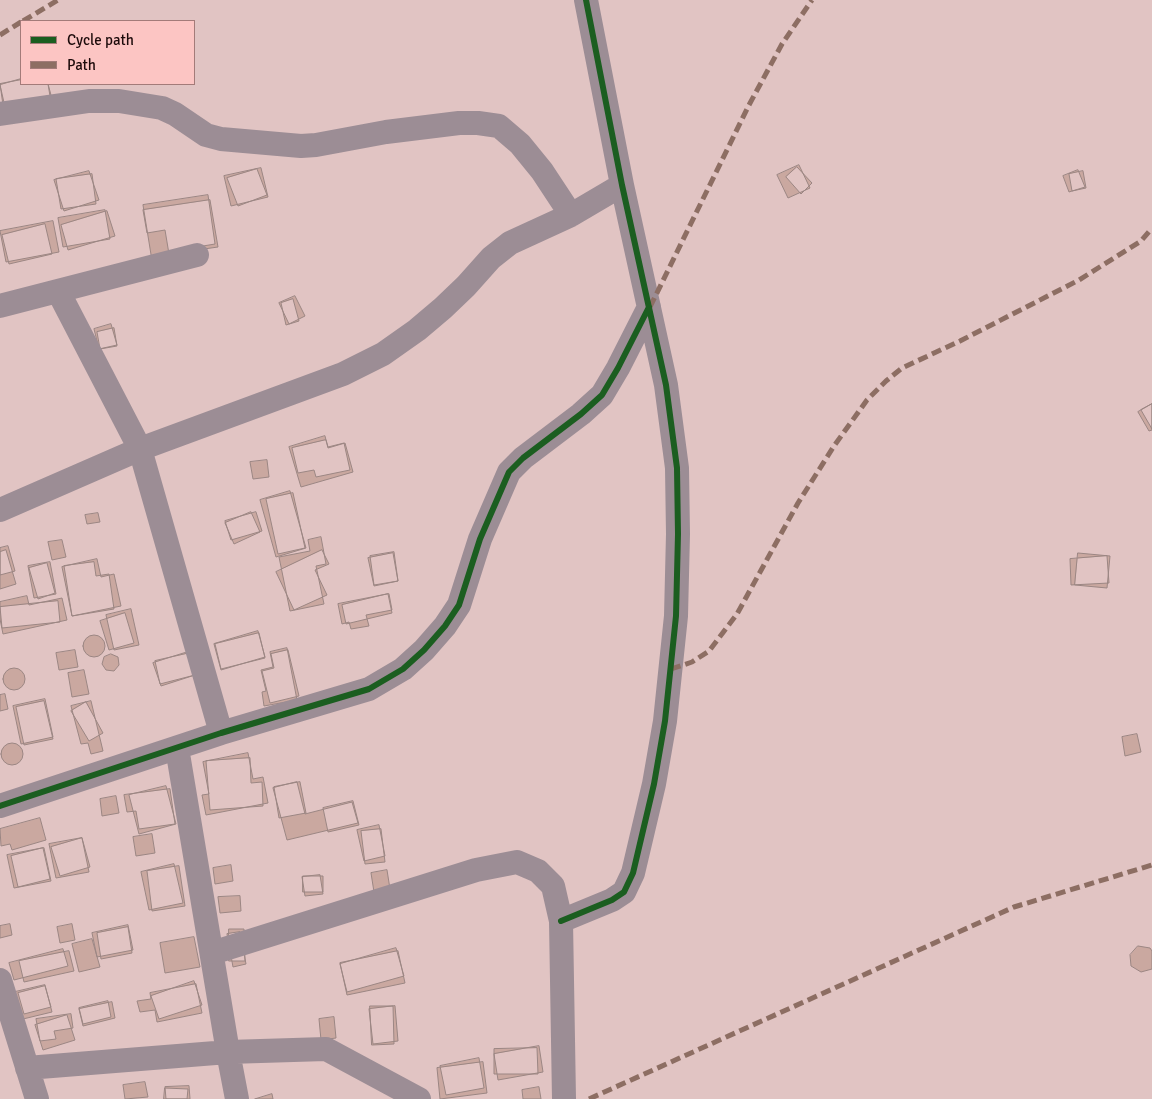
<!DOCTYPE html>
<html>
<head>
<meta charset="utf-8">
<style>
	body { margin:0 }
	#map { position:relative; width:1152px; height:1099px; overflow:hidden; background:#e1c4c3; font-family:Signika,sans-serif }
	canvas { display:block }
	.legend { position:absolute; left:20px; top:20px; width:175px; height:65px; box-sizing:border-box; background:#fcc5c3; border:1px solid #a37b79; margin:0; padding:6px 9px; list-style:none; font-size:15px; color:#1d0b0b }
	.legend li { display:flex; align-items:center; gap:10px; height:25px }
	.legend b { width:25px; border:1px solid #a37b79 }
</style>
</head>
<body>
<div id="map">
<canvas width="1152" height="1099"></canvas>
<ul class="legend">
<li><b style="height:6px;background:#1b5e20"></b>Cycle path</li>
<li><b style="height:6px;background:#8d6e63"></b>Path</li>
</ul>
</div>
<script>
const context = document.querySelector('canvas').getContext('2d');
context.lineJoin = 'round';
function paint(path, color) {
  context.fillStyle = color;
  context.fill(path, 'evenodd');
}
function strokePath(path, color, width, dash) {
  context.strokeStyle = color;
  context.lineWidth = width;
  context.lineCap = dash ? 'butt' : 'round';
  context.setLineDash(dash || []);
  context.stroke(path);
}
const building = new Path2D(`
	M21,79v5h27l3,11 -46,12 -5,-22z
	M21,80v4h27l2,12 -47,9 -3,-21z
	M799,165l11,23 -22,10 -11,-23z
	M797,167l15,16 -11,11 -15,-17z
	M261,168l7,29 -37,9 -7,-30z
	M257,169l10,26 -29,11 -11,-28z
	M1078,170l7,17 -16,5 -6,-16z
	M89,171l10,29 -35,11 -10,-31z
	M1083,171l3,17 -14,3 -3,-17z
	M92,174l4,30 -35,5 -5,-30z
	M208,195l7,49 -54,9 -7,20 -11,-68z
	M210,200l8,47 -49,7 -4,-24 -18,3 -4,-23z
	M105,210l5,29 -47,8 -5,-29z
	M107,211l8,25 -47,14 -7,-25z
	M53,221l6,31 -53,10 -6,-31z
	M45,224l7,30 -43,10 -7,-29z
	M295,296l10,20 -16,8 -10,-21z
	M293,299l6,22 -13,4 -5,-22z
	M111,324l6,21 -18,4 -5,-20z
	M114,328l3,18 -17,3 -3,-17z
	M1152,404v26l-3,1 -11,-19z
	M1152,404v25l-11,-19z
	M325,436l3,12 17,-5 8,29 -52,15 -12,-40z
	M326,440l2,7 16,-4 6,27 -34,7 -2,-7 -16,3 -6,-25z
	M267,460l2,17 -16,2 -3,-17z
	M290,491l16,57 -30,9 -16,-57z
	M293,493l12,55 -27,6 -12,-55z
	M251,512l9,20 -26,12 -9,-21z
	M256,512l6,19 -31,9 -6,-19z
	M98,513l2,9 -13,2 -2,-9z
	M321,537l5,27 -10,2 8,38 -34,7 -11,-54 31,-6 -2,-11z
	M62,540l4,17 -14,3 -4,-18z
	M8,546l7,25 -15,4v-27z
	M6,550l10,34 -16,5v-37z
	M322,550l7,14 -14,6 12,25 -33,15 -18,-38z
	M394,552l4,29 -24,4 -4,-29z
	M393,553l5,28 -24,5 -6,-28z
	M1078,553l32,3 -3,32 -32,-3z
	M1107,556l2,27 -38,2 -1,-26z
	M97,559l4,18 13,-3 7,32 -49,10 -10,-49z
	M50,562l6,32 -22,4 -6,-32z
	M94,562l2,14 13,-2 5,35 -42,7 -8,-50z
	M47,563l8,30 -17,6 -9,-31z
	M388,594l4,19 -46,11 -4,-19z
	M389,594l3,16 -26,5 3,11 -18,3 -2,-7 -7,2 -4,-20z
	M27,596l2,9 33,-7 5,22 -64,14 -3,-15v-17z
	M58,601l2,21 -58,6 -2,-21z
	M131,609l8,36 -25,5 -8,-35z
	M125,613l9,30 -25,7 -9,-29z
	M258,631l7,26 -44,13 -7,-26z
	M259,633l6,25 -44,11 -6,-25z
	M83 646a11 11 0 1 1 22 0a11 11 0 1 1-22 0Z
	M287,648l10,52 -33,6 -2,-14 4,-1 -5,-21 12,-3 -3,-15z
	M75,650l3,17 -19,3 -3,-17z
	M288,650l11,46 -29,7 -8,-32 12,-3 -3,-14z
	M188,652l7,23 -34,11 -8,-23z
	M190,653l5,22 -35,9 -5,-23z
	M111,654l7,3 1,8 -5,6 -8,-1 -4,-6 2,-7z
	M3 679a11 11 0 1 1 22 0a11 11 0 1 1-22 0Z
	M84,670l5,24 -17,3 -4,-24z
	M5,694l3,15 -8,2v-16z
	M45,699l8,38 -32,7 -8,-38z
	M44,701l9,38 -29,6 -8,-38z
	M91,701l12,50 -12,3 -3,-11 -7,1 -10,-38z
	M86,702l17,31 -14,8 -18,-30z
	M1137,734l4,18 -16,4 -3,-19z
	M1 754a11 11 0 1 1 22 0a11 11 0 1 1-22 0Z
	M248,753l5,26 10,-2 5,26 -62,12 -4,-20 7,-1 -6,-32z
	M250,758l1,25 11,-1 1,24 -53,4 -4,-49z
	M297,782l8,32 47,-12 6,21 -71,17 -14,-52z
	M300,782l6,31 -27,5 -5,-31z
	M166,786l10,38 -37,10 -10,-39z
	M170,789l5,35 -36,5 -3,-18 -9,1 -3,-17z
	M116,796l3,17 -17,3 -2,-17z
	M353,801l6,24 -31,7 -5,-24z
	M40,818l6,22 -34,10 -2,-6 -9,2 -1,-17z
	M379,825l6,31 -21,5 -7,-31z
	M381,829l4,33 -20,2 -4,-33z
	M152,834l3,19 -19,3 -3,-19z
	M82,838l8,29 -30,9 -9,-29z
	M82,838l7,34 -33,6 -7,-34z
	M43,848l7,31 -32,8 -7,-31z
	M44,848l7,33 -37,7 -7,-33z
	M174,864l9,39 -34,7 -8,-38z
	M231,865l2,16 -18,3 -2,-16z
	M179,866l6,40 -33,5 -5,-40z
	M387,870l3,19 -16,3 -3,-19z
	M320,875l3,19 -18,2 -3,-19z
	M303,876h20v16h-20z
	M240,896l1,15 -21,2 -2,-16z
	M10,924l2,11 -12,3v-12z
	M72,924l3,16 -15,3 -3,-16z
	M128,925l5,25 -36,7 -5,-24z
	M128,927l4,26 -31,6 -4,-26z
	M229,929h15l1,32h-16z
	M240,932l6,32 -13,3 -6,-33z
	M194,937l6,30 -35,6 -5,-30z
	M92,939l8,28 -21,5 -7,-28z
	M1138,946l12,2 2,3v18l-11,3 -10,-6 -1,-11z
	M396,948l8,28 -57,16 -7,-28z
	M63,949l5,17 -54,14 -5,-17z
	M69,951l5,20 -50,11 -5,-21z
	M398,951l7,32 -58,12 -7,-32z
	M194,981l8,24 -43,14 -8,-23z
	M196,984l6,29 -45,9 -2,-12 -15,2 -3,-11 14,-2 -1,-6z
	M45,985l7,27 -29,7 -8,-27z
	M45,986l6,21 -27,7 -6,-21z
	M108,1001l3,16 -28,7 -4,-16z
	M112,1002l3,16 -32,8 -4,-17z
	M370,1006h23l1,38 -22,1z
	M395,1006l3,35 -25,3 -4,-35z
	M71,1014l2,14 -19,3 2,8 -16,2 -4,-22z
	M67,1015l8,25 -32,10 -8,-25z
	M334,1017l2,21 -15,2 -2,-21z
	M539,1046l4,26 -45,8 -4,-26z
	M537,1048l1,26h-44v-25z
	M479,1058l5,30 -38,7 -6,-29z
	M483,1062l4,31 -47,6 -3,-31z
	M145,1082l3,15 -23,2 -2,-14z
	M189,1086l1,13h-24l-1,-12z
	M539,1087l2,12h-18l-1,-9z
	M165,1088l23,1 -1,10h-23z
	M272,1094l1,5h-18z`);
paint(building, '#caa8a0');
strokePath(building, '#9b8683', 1);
strokePath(new Path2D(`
	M0,114l89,-13h30l43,7 13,6 31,21 15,4 80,7 15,-1 70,-13 73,-9h19l21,3 21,18 22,27 29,44
	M58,291l82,158 81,284
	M0,306l197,-51
	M0,510l140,-61 203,-75 40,-20 34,-24 26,-22 23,-22 25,-28 19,-15 61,-28 51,-30
	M177,748l51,304 9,47
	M0,806l221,-73 148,-44 34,-20 21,-19 21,-24 14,-21 21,-66 29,-67 14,-14 58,-44 21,-19 16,-27 31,-61
	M561,921l51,-21 12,-8 9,-19 21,-89 11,-63 11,-105 2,-82 -1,-66 -11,-83 -44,-200 -36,-185
	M212,953l264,-83 41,-8 21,9 15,15 8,35 3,178
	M0,980l37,119
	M27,1068l201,-16 98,-3 93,50`), '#9c8d95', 24);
strokePath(new Path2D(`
	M23,21l35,-21
	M0,35l21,-13
	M650,307l99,-202 33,-61 30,-44
	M671,669l21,-7 17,-11 28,-37 61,-111 36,-57 33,-46 19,-19 16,-13 58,-27 119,-61 62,-39 11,-13
	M589,1099l425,-192 138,-42`), '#8d6e63', 5, [10, 5]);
strokePath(new Path2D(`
	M0,806l221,-73 148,-44 34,-20 21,-19 21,-24 14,-21 21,-66 29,-67 14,-14 58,-44 21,-19 16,-27 31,-61
	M561,921l51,-21 12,-8 9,-19 21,-89 11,-63 11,-105 2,-82 -1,-66 -11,-83 -44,-200 -36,-185`), '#1b5e20', 6);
</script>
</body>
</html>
